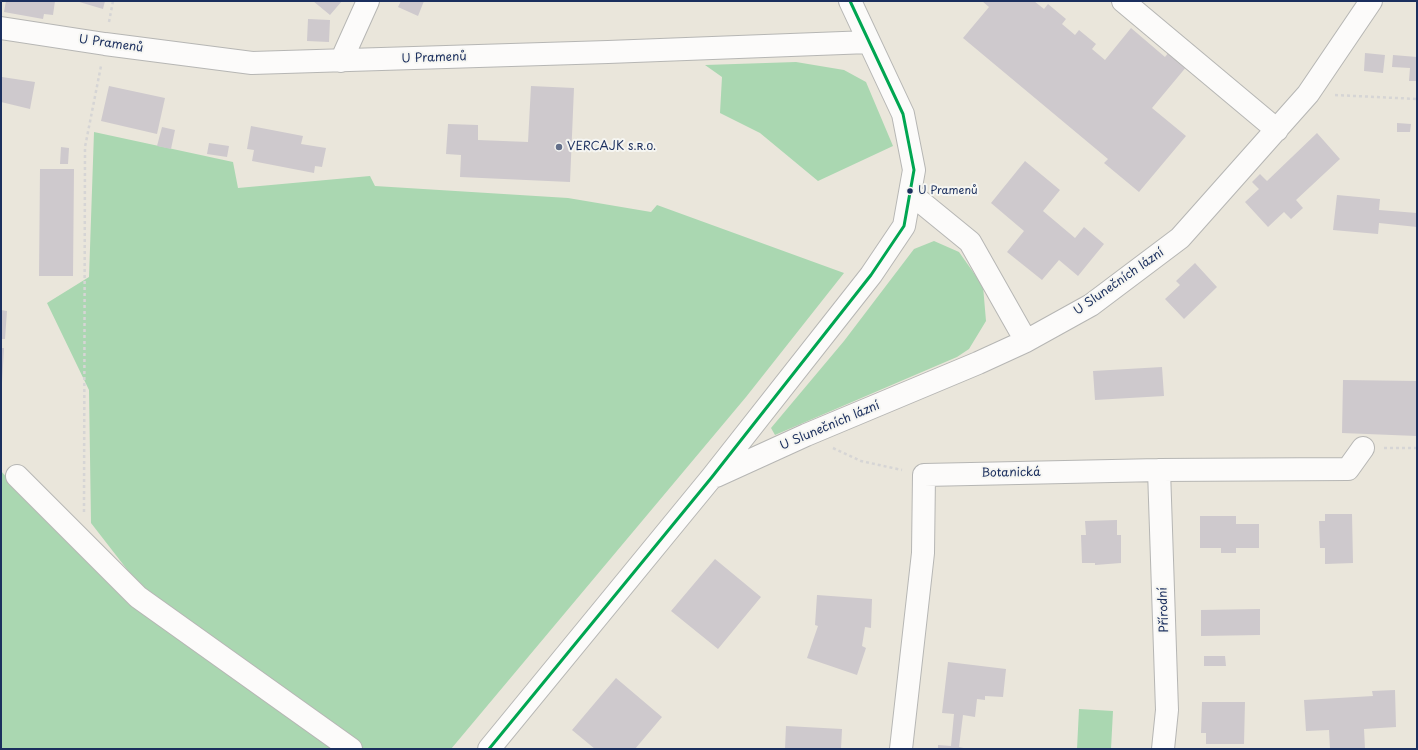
<!DOCTYPE html>
<html>
<head>
<meta charset="utf-8">
<style>
	body { margin:0 }
	#map { position:relative; width:1418px; height:750px; overflow:hidden; background:#eae6db; font-family:"Playpen Sans",sans-serif }
	canvas { display:block }
	.frame { position:absolute; inset:0; border:2px solid #1b2f5e; pointer-events:none }
</style>
</head>
<body>
<div id="map">
<canvas width="1418" height="750"></canvas>
<div class="frame"></div>
</div>
<script>
const context = document.querySelector('canvas').getContext('2d');
context.lineJoin = 'round';
function paint(path, color) {
  context.fillStyle = color;
  context.fill(path, 'evenodd');
}
function strokePath(path, color, width, dash) {
  context.strokeStyle = color;
  context.lineWidth = width;
  context.lineCap = dash ? 'butt' : 'round';
  context.setLineDash(dash || []);
  context.stroke(path);
}
function write(font, color, halo, rows, align = 'center') {
  context.font = font + ' "Playpen Sans",sans-serif';
  context.lineWidth = 4;
  context.setLineDash([]);
  context.textBaseline = 'middle';
  context.strokeStyle = halo;
  context.fillStyle = color;
  for (const [text, x, y, turn = 0] of rows) {
    context.save();
    context.translate(x, y);
    context.rotate((+turn || 0) * Math.PI / 180);
    context.textAlign = isNaN(turn) ? turn : align;
    if (halo) context.strokeText(text, 0, 0);
    context.fillText(text, 0, 0);
    context.restore();
  }
}
paint(new Path2D(`
	M796,62l48,8 22,12 27,64 -75,35 -58,-48 -40,-20 2,-36 -17,-12z
	M94,132l139,30 5,26 132,-12 5,10 193,12 83,14 6,-7 187,68 -98,124 -295,352h-105l-107,-89 -103,-79 -45,-58 -2,-133 -42,-87 42,-26z
	M934,241l25,11 24,34 3,35 -17,28 -12,8 -182,78 -4,-7 73,-87 70,-92z
	M1,471l31,35 300,243h-331z
	M1079,709l34,2 -2,38h-34z`), '#aad7b1');
paint(new Path2D(`
	M6,1h49l-2,14 -9,-1 -1,5 -39,-7z
	M76,1h29l-2,8z
	M313,1h29l-12,14z
	M401,1h23l-6,15 -20,-9z
	M982,1h52l10,8 4,-5 18,15 -4,5 13,11 4,-5 17,14 -4,5 13,11 26,-32 34,29 4,-5 18,14 -35,42 34,28 -47,56 -35,-29 4,-4 -145,-121 26,-31z
	M308,19l22,1 -1,22 -22,-1z
	M1365,53l20,2 -2,18 -19,-2z
	M1393,55l24,2v24h-8l1,-13 -18,-1z
	M2,77l33,5 -5,27 -29,-7z
	M109,86l56,12 -8,36 -56,-13z
	M531,86l43,2 -4,94 -110,-5 1,-22 -15,-1 2,-30 30,1v15l50,2z
	M1397,123l14,1 -1,8h-13z
	M251,126l52,10 -2,8 25,4 -4,19 -7,-1 -1,7 -62,-12 2,-11 -7,-1z
	M162,127l13,3 -4,19 -14,-3z
	M1317,133l23,26 -44,41 7,8 -12,11 -7,-7 -16,15 -23,-25 14,-13 -7,-7 8,-8 7,7z
	M209,143l20,3 -2,11 -20,-3z
	M61,147l8,1 -1,16h-8z
	M1025,161l35,29 -17,21 32,27 9,-11 20,17 -26,32 -19,-16 -17,20 -35,-28 17,-21 -33,-28z
	M40,169h34l-1,107h-34z
	M1337,195l43,4 -1,11 38,3v14l-38,-4 -1,11 -45,-4z
	M1195,263l22,24 -33,32 -19,-20 15,-14 -4,-4z
	M1,310l6,1 -2,28h-4z
	M1,348h3l-2,35h-1z
	M1162,367l2,29 -69,4 -2,-29z
	M1343,380l74,1v55l-75,-3z
	M1325,514h27l1,49 -28,1v-16h-5l-1,-27h6z
	M1200,516h36v8h23v24h-23v5h-15v-5h-21z
	M1117,520v15h4v28l-26,2v-2h-13l-1,-28h5l-1,-14z
	M715,559l46,38 -43,52 -47,-38z
	M817,595l55,4 -1,29 -6,-1 -3,19 4,2 -9,27 -50,-17 11,-32 -3,-1z
	M1260,609v26l-59,1v-26z
	M1204,656h21l1,10h-22z
	M948,662l58,7 -3,28 -18,-1v4l-8,-1 -2,18 -12,-2 -4,32 9,2h-30v-4l13,1 3,-32 -12,-1z
	M616,678l46,39 -27,32h-40l-23,-19z
	M1395,690l1,37 -32,2 1,20h-35l-1,-19 -23,1 -2,-31 69,-4 -1,-5z
	M1202,702h43l-1,42h-38v-11h-5z
	M786,726l56,3 -1,20h-56z`), '#cec9cd');
const minor = new Path2D(`
	M1123,1l154,129
	M1,28l104,16 147,19 356,-11 261,-10
	M341,61l27,-60
	M910,193l60,49 56,99
	M1159,470l8,240 -4,39
	M17,476l121,121 213,152
	M716,476l90,-41 172,-72 48,-22 65,-36 89,-67 128,-144 63,-93
	M489,749l223,-272 159,-202 33,-49 10,-56 -11,-56 -53,-113
	M901,749l22,-196 1,-78 235,-5 189,-1 15,-21`);
strokePath(minor, '#b6b6b4', 24);
strokePath(new Path2D(`
	M109,22l4,-21
	M1335,95l82,4
	M833,448l28,13 41,9
	M1384,448h33
	M84,512l1,-365 16,-81`), '#d6d5d5', 2.5, [3, 3]);
strokePath(minor, '#fcfbfa', 22);
strokePath(new Path2D(`
	M489,749l223,-272 159,-202 33,-49 10,-56 -11,-56 -53,-113`), '#00a651', 3);
for (const [x, y, r, color] of [
	[559,147,4,"#636f8a"],
	[910,191,3.5,"#1b2f5e"]
]) {
  const dot = new Path2D();
  dot.arc(x, y, r, 0, 2 * Math.PI);
  context.fillStyle = color;
  context.fill(dot);
  strokePath(dot, '#f6f6f2', 1.5);
}
write('11px', '#1b2f5e', '#f6f6f2', [
	["U Pramenů",918,191]
], 'left');
write('12px', '#1b2f5e', '#f6f6f2', [
	["U Pramenů",111,44,8],
	["U Pramenů",434,58,-2],
	["U Slunečních lázní",1119,282,-35],
	["U Slunečních lázní",830,426,-23],
	["Botanická",1011,473,-1],
	["Přírodní",1164,610,-92]
]);
write('12px', '#1b2f5e', '#f6f6f2', [
	["VERCAJK s.ʀ.ᴏ.",567,147]
], 'left');
</script>
</body>
</html>
